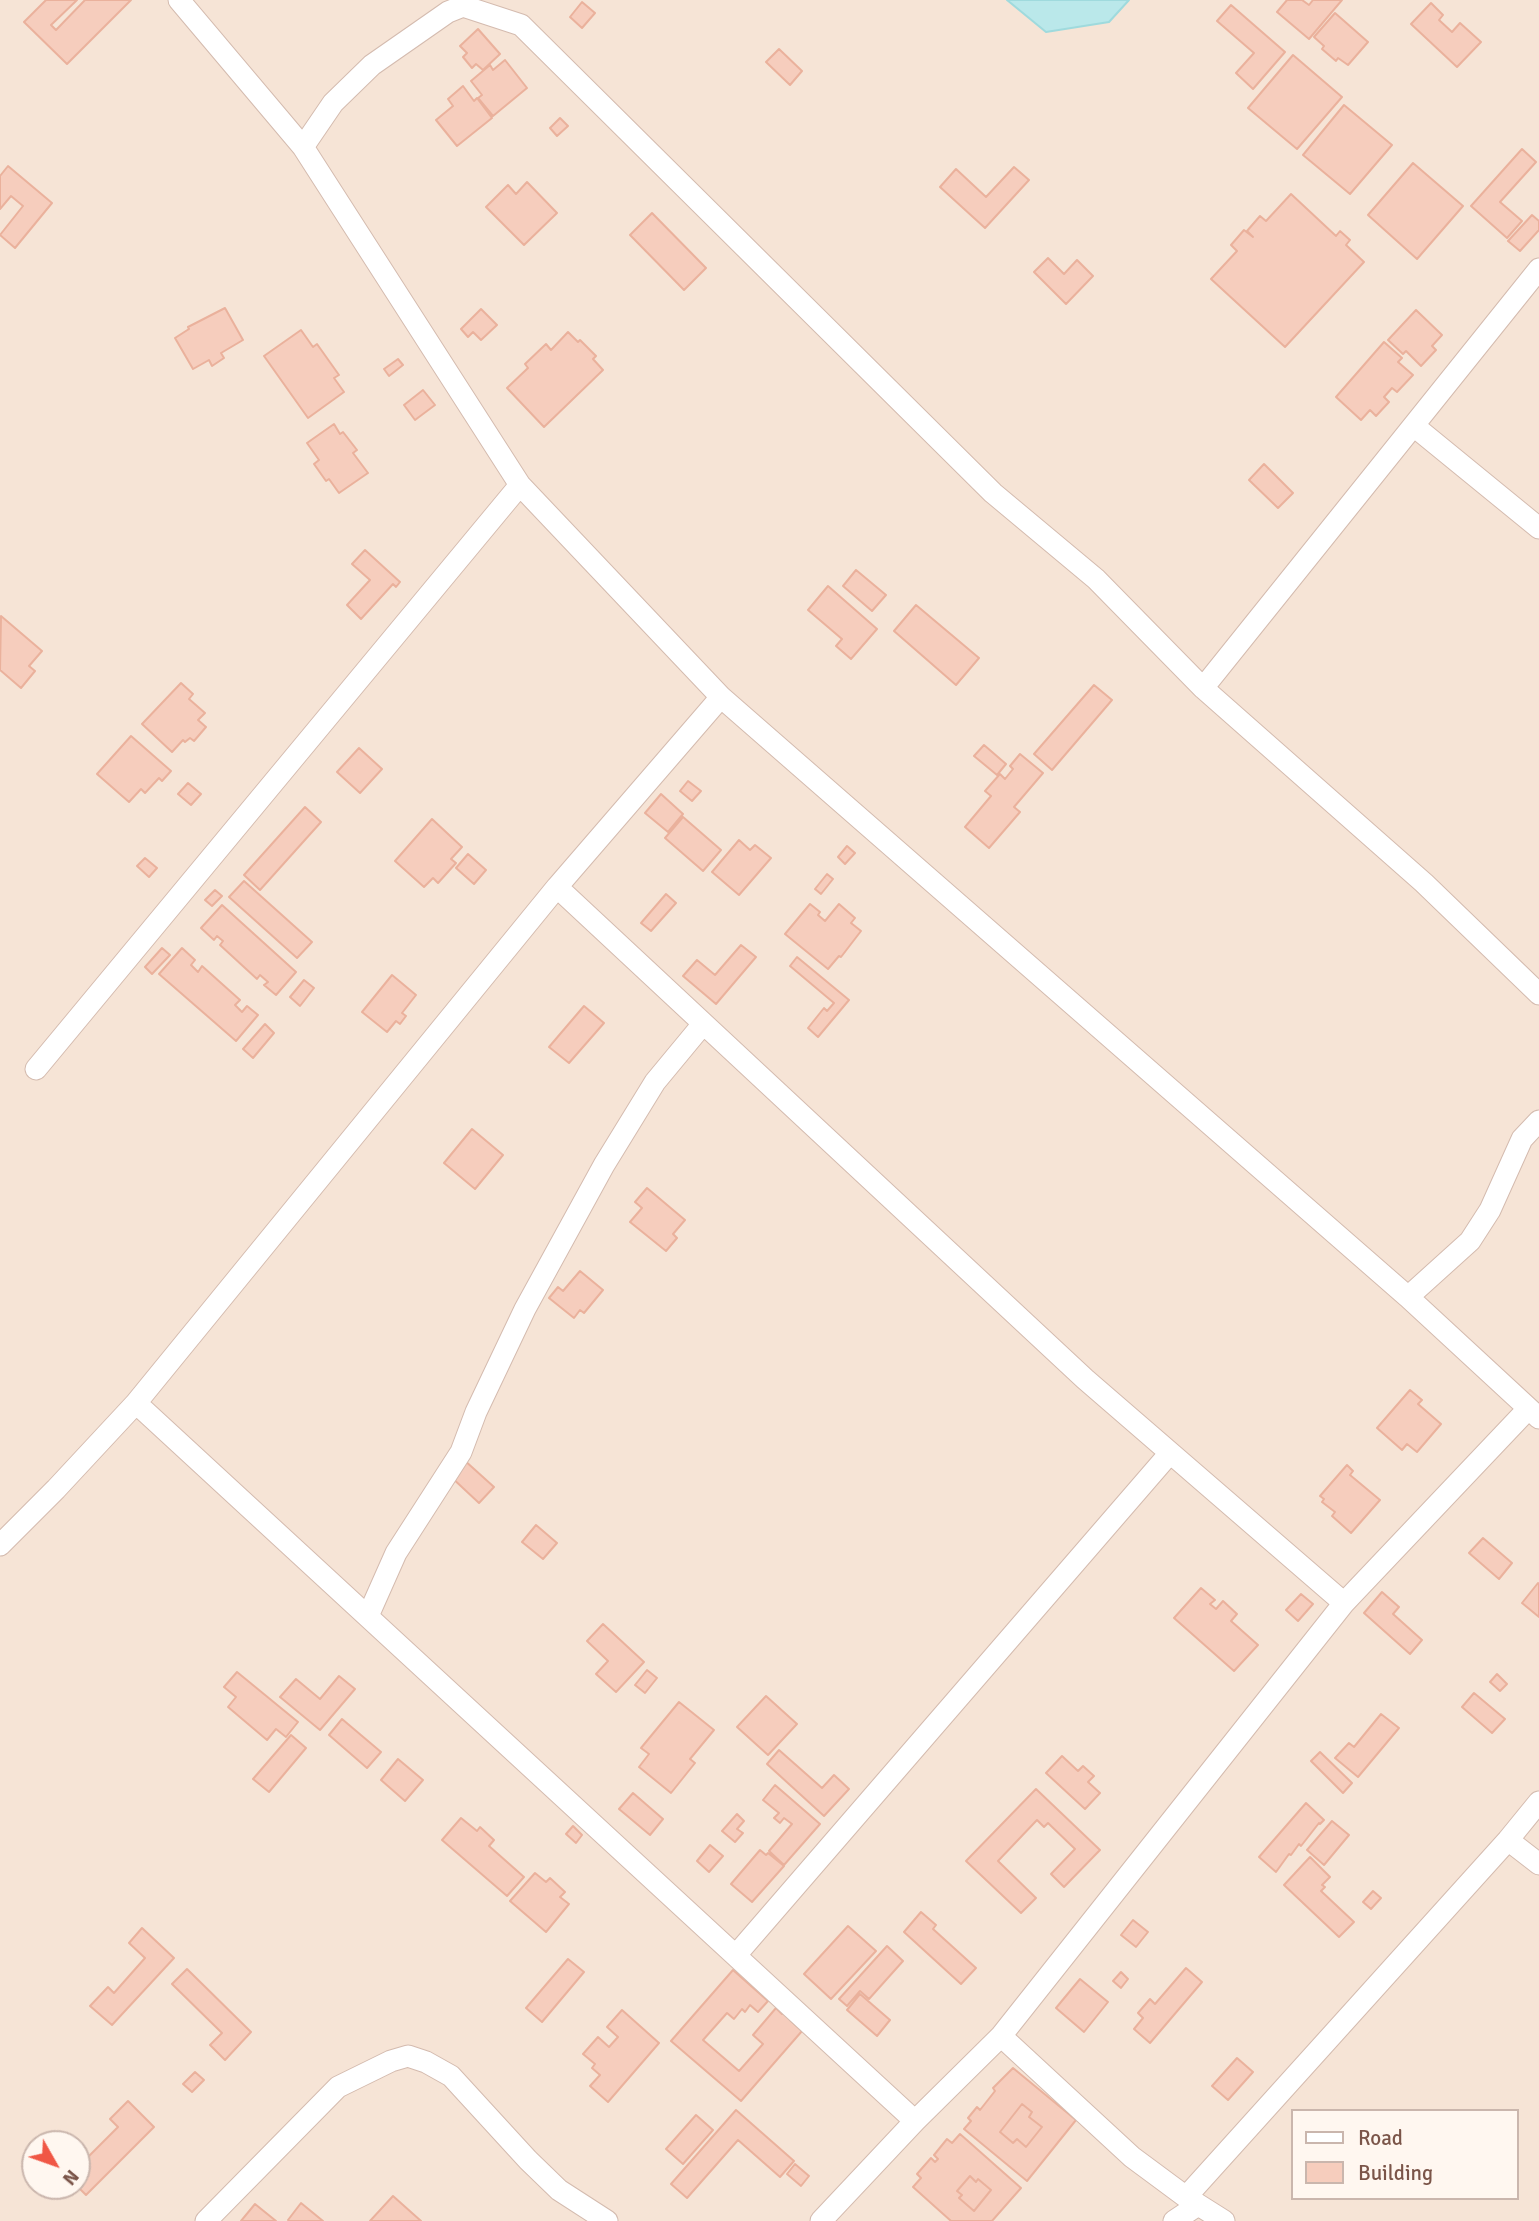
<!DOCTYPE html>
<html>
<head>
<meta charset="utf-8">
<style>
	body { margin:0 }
	#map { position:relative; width:1539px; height:2221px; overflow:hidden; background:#fef3e8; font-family:Signika,sans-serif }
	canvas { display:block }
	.legend { position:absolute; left:1291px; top:2109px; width:228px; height:91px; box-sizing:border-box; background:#fff7f0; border:2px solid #cab6ad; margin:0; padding:9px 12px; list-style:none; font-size:21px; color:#7b5549 }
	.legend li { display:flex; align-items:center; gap:14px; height:35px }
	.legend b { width:35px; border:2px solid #cab6ad }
	.north { position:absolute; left:21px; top:2130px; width:70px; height:70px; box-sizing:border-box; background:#fff7f0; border:2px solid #cab6ad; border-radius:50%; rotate:130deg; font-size:19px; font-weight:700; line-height:28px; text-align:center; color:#7b5549 }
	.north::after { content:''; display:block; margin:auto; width:24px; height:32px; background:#f05745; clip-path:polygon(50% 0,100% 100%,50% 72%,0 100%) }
</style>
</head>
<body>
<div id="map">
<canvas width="1539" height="2221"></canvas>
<ul class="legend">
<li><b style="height:9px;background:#fff"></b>Road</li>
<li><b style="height:19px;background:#f6cdbd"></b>Building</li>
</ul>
<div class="north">N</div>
</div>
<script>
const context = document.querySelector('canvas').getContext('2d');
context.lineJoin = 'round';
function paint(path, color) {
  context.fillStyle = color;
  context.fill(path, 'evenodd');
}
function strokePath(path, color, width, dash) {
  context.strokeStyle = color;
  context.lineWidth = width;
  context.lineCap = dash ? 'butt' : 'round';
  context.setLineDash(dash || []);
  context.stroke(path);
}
paint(new Path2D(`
	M0,0h1539v2221h-1539zM1292,2111h224v87h-224zM35,2144h42v42h-42z`), '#f6e4d6');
const water = new Path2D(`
	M1007,0h122l-20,22 -63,10z`);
paint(water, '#bae8ea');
strokePath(water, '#9fdadd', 2);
const building = new Path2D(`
	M46,0h31l-26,25 5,5 29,-30h46l-64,64 -43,-42z
	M1287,0h15l7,5 4,-5h29l-33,39 -32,-27z
	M582,2l13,11 -13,15 -12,-11z
	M1431,3l12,12 -4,5 13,12 8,-9 21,19 -24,25 -46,-43z
	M1231,5l54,47 -32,37 -17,-16 18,-20 -37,-32z
	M1335,13l33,29 -20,23 -10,-7 -2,3 -14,-12 2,-3 -10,-9z
	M478,29l22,25 -17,16 -7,-6 -4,4 -9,-11 4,-4 -7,-7z
	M779,49l23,22 -12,14 -24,-23z
	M1293,55l49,42 -45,52 -49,-41z
	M505,60l22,28 -34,28 -15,-18 4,-3 -11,-14 19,-16 3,5z
	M463,86l11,15 3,-3 15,20 -35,28 -21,-26 17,-14 -5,-7z
	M1344,105l48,40 -42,49 -47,-39z
	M560,118l8,8 -11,10 -7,-8z
	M1522,149l14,13 -36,40 22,19 -15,17 -36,-32z
	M1413,163l50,43 -46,53 -49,-44z
	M8,166l44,37 -37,45 -15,-13 23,-29 -12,-10 -11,13v-33z
	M1014,167l15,13 -44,48 -45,-41 16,-18 30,28z
	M527,182l30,31 -33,32 -38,-38 22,-22 8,9z
	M1291,194l45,42 4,-5 10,9 -4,5 18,17 -79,85 -74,-68 26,-28 -6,-6 13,-15 9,7 -6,-6 13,-15 6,5z
	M652,213l54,55 -22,22 -54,-55z
	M1532,215l7,6v9l-19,21 -12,-10z
	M1048,258l16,16 13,-14 16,16 -27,28 -32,-32z
	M225,308l18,32 -22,13 3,5 -12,8 -3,-6 -16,9 -18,-31 14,-9 -1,-2z
	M481,309l16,16 -16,15 -8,-8 -5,5 -7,-8z
	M1416,310l26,25 -10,11 4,4 -15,16 -15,-15 -3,3 -15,-14z
	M301,330l12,17 4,-3 22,31 -5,3 10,14 -36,26 -44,-62z
	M568,332l10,10 2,-2 16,16 -3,3 10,11 -59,57 -37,-39 21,-20 -3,-4 21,-20 5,6z
	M1384,342l18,16 -4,4 15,13 -16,17 -5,-4 -8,9 5,5 -13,14 -6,-6 -9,10 -25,-23z
	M398,359l5,6 -14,11 -5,-7z
	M423,390l12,15 -20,15 -11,-15z
	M334,424l6,10 3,-2 14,18 -4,3 15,20 -29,20 -10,-14 -3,2 -12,-17 5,-4 -12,-17z
	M1264,464l29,29 -15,15 -29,-28z
	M365,550l35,32 -4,5 -3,-3 -32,35 -14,-14 23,-25 -18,-16z
	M856,570l30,25 -14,16 -29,-25z
	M828,586l49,43 -26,30 -15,-13 6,-7 -34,-29z
	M916,605l63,53 -23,27 -62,-54z
	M1,616l41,35 -13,15 6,5 -14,17 -21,-18z
	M181,683l12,11 -4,5 16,14 -7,7 8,7 -12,14 -4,-3 -5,4 -2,-2 -11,12 -30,-28z
	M1094,685l18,15 -60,70 -18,-16z
	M131,736l40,35 -9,10 -3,-3 -14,15 -4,-4 -12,13 -32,-28z
	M984,745l22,19 -9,11 -23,-19z
	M359,748l23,21 -22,24 -23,-21z
	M1020,754l23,19 -29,34 6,5 -31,36 -24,-21 26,-31 -6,-5 15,-17 5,5 8,-10 -3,-3z
	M688,781l13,10 -9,10 -12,-10z
	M188,783l13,11 -10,11 -13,-11z
	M661,794l22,20 -15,18 -23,-19z
	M305,807l16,15 -61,68 -16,-15z
	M683,817l38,33 -18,21 -38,-33z
	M432,819l30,28 -11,12 5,4 -18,20 -5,-5 -9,9 -29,-26z
	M739,840l11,10 5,-5 16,13 -32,37 -27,-23z
	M847,846l8,7 -10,11 -7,-7z
	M468,854l18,16 -12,14 -18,-16z
	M145,858l12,10 -8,9 -12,-11z
	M827,874l6,5 -12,15 -6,-5z
	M244,881l68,61 -15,16 -68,-61z
	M215,890l7,6 -10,10 -7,-6z
	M666,894l10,9 -25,28 -10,-8z
	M810,904l10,8 -2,3 7,6 14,-17 16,14 -4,5 10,8 -20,26 -2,-1 -11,13 -43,-35z
	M222,905l74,67 -20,23 -12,-10 4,-3 -8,-7 -3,4 -37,-34 3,-4 -6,-5 -3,4 -13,-12z
	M741,945l15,12 -40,47 -33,-28 14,-16 18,15z
	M162,948l8,7 -18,19 -7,-7z
	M182,948l13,12 -4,5 7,7 4,-6 38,34 -5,5 7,7 5,-6 11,9 -22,26 -77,-67z
	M797,957l52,43 -31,37 -10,-9 16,-20 3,3 7,-8 -44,-37z
	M392,975l24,20 -14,18 4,3 -6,8 -4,-3 -9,11 -25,-20z
	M304,980l10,8 -14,18 -10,-9z
	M584,1006l20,17 -35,40 -20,-16z
	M265,1024l9,9 -21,25 -10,-9z
	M472,1129l31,26 -28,34 -31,-26z
	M647,1188l38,32 -12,14 4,4 -11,13 -36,-29 12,-14 -7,-6z
	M580,1271l23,19 -19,23 -4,-3 -6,8 -25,-20 9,-11 5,4z
	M1410,1390l12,10 -4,4 23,20 -24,28 -10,-8 -5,6 -25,-22z
	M463,1459l31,28 -15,16 -30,-28z
	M1347,1465l6,6 -3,4 30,25 -29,33 -19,-17 3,-4 -13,-10 2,-3 -4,-3z
	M536,1525l21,18 -14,16 -21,-17z
	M1483,1538l29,25 -13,16 -30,-26z
	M1538,1583l1,1v33l-17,-14z
	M1201,1588l14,12 -5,4 6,5 7,-8 14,13 -6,7 27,24 -24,26 -60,-53z
	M1382,1592l17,15 -6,7 29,26 -12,14 -46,-41z
	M1301,1594l12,10 -15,17 -12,-11z
	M603,1624l41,38 -28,30 -20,-18 12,-13 -21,-20z
	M647,1670l10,8 -12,15 -10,-8z
	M237,1672l61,50 -12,15 -10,-8 -9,11 -39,-33 8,-10 -12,-10z
	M1497,1674l10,10 -7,7 -10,-9z
	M339,1676l16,13 -35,41 -40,-33 16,-18 24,20z
	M1474,1693l31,26 -13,14 -30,-26z
	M766,1696l31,28 -29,31 -31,-28z
	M679,1702l35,28 -24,29 5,4 -24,30 -32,-26 10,-13 -8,-6z
	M1381,1714l18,14 -41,49 -23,-19 14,-15 5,4z
	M342,1719l39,33 -14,16 -38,-33z
	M291,1735l15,13 -37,44 -16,-13z
	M779,1750l43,38 12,-13 15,14 -25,27 -57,-52z
	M1320,1752l32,31 -9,10 -32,-32z
	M1062,1756l16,15 5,-5 11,10 -6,6 12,11 -15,16 -39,-36z
	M398,1759l25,21 -18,21 -24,-21z
	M775,1785l45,39 -36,41 -15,-14 23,-27 -8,-6 -4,5 -6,-5 5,-5 -16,-13z
	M1036,1789l64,61 -36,37 -13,-13 24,-25 -27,-26 -4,4 -7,-7 -39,41 38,37 -15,15 -55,-52z
	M633,1793l30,26 -13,16 -31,-26z
	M1306,1803l18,17 -4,4 -1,-1 -18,23 -2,-2 -8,11 -2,-1 -13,18 -17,-15z
	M737,1814l7,7 -7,8 6,4 -8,9 -13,-11z
	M461,1818l16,13 3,-4 14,13 -5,6 35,31 -17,19 -65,-56z
	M1332,1821l17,14 -25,30 -17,-15z
	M573,1826l9,9 -6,8 -10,-9z
	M710,1845l13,11 -14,16 -12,-11z
	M760,1850l6,5 2,-2 16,13 -32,36 -21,-18z
	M1310,1857l20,20 -8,8 3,2 -4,4 33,31 -15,15 -55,-52z
	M535,1873l11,9 4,-4 15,14 -5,5 9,7 -23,28 -36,-31z
	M1373,1891l8,7 -10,11 -8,-7z
	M921,1912l15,13 -3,4 43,39 -15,16 -57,-52z
	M1133,1920l15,12 -12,15 -15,-12z
	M848,1926l28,25 -45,48 -27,-25z
	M142,1928l32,30 -62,67 -22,-19 18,-19 6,6 31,-35 -16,-15z
	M887,1946l16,15 -34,38 -9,-8 -13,15 -8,-7z
	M568,1959l16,13 -42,50 -16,-14z
	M1186,1968l16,14 -52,61 -16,-14 9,-11 -5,-5 12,-14 5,5z
	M187,1969l64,63 -26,28 -15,-15 12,-12 -50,-49z
	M733,1970l35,31 -10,11 -8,-7 -5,7 -3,-3 -8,10 -7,-6 -24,27 36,31 24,-27 -10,-9 23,-27 6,6 4,-5 8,7 -4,4 12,11 -61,70 -70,-60z
	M1121,1972l7,7 -7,9 -8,-7z
	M1080,1979l28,23 -24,30 -28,-24z
	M860,1994l30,26 -13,16 -30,-26z
	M622,2010l37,33 -51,59 -18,-16 10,-11 -8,-7 3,-4 -12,-10 15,-17 11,10 9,-10 -11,-10z
	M1237,2058l16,14 -25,28 -16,-14z
	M1013,2068l63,52 -49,61 -63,-52 7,-8 -3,-3 9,-11 3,3 15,-19 -2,-3zM1022,2104l10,8 -3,5 13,10 -16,20 -9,-8 -4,4 -13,-11z
	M195,2072l9,8 -12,12 -9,-8z
	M128,2101l26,26 -68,68 -9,-9v-34l8,8 33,-33 -8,-8z
	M1022,2104l10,8 -3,5 13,10 -16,20 -9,-8 -4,4 -13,-11z
	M736,2110l58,51 -14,16 -42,-37 -51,58 -16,-14z
	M696,2115l17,15 -30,34 -17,-15z
	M960,2134l61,54 -29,33h-41l-38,-34 8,-9 -4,-4 14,-16 4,4 3,-3 -4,-4 13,-16 5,4zM970,2176l6,6 2,-3 13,11 -17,21 -15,-13 3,-3 -5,-4z
	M795,2164l14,12 -8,10 -14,-12z
	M970,2176l6,6 2,-3 13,11 -17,21 -15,-13 3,-3 -5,-4z
	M393,2196l28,25h-51z
	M301,2203l22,18h-34l-1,-1z
	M255,2204l21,17h-35z`);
paint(building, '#f6cdbd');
strokePath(building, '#eab19c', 2);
const minor = new Path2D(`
	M179,0l124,147 217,338 201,212 687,600 131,121
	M303,147l30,-44 39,-38 76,-53 15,-6 58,19 472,468 103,86 107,109 221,195 115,111
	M1414,426l125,102
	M1203,688l336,-419
	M721,697l-164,190 -421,516 779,718
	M557,887l528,492 259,224
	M36,1069l484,-584
	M1408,1297l62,-56 20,-31 32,-71 17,-18
	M0,1545l56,-56 80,-86
	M368,1616l28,-63 65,-101 15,-40 49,-103 79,-144 51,-83 48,-58
	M1508,1840l31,24
	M736,1955l434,-502
	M1001,2036l131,121 54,40 38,24
	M1186,2197l322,-357 31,-38
	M206,2221l132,-134 53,-26 17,-5 18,6 25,14 77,84 31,30 48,31
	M821,2221l94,-100 86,-85 343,-433 184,-194
	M1174,2221l24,-16`);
strokePath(minor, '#d4bbaf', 23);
strokePath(minor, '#fff', 21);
</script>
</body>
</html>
